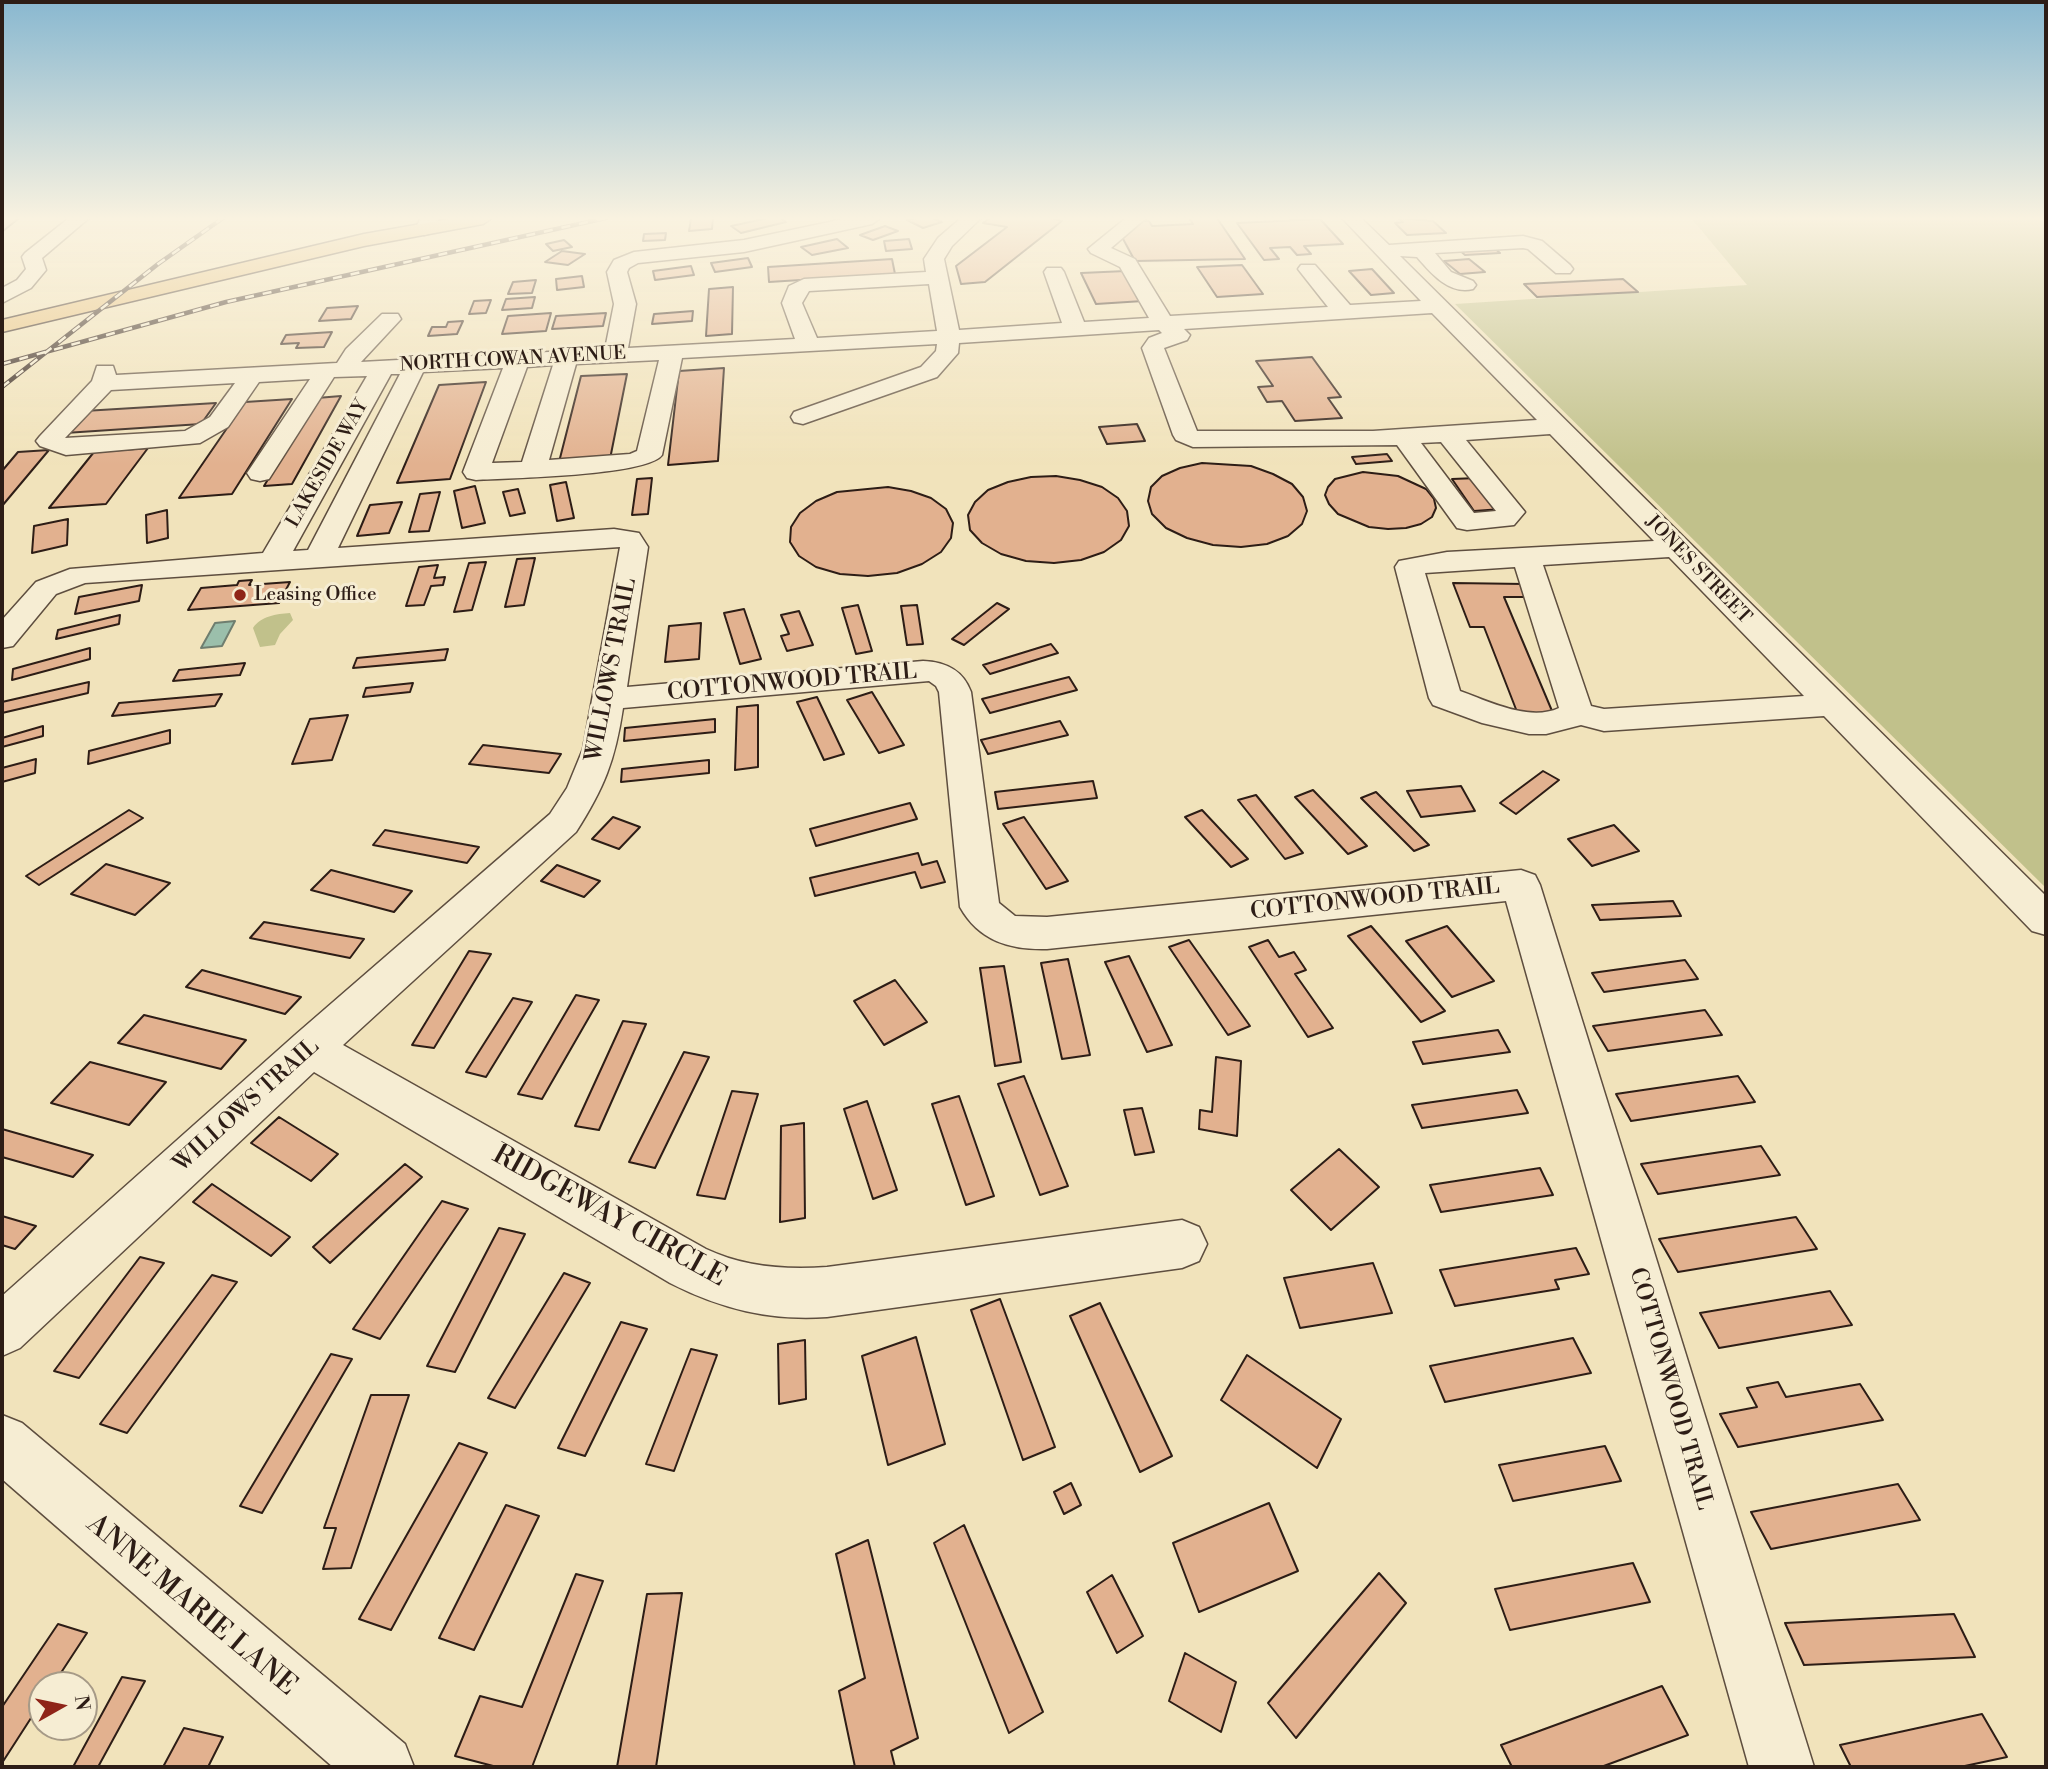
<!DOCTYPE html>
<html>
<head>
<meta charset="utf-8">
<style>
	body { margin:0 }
	#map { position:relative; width:2048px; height:1769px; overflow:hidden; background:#f1e3bb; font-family:"Libre Bodoni",serif }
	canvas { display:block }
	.frame { position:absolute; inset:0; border:4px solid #2d1d16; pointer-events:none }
	.north { position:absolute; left:28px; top:1671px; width:70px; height:70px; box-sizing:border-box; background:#f6edd3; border:2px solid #a69a87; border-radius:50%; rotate:81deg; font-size:19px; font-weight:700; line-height:28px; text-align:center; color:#2d1d16 }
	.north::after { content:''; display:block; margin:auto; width:24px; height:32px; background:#8f2418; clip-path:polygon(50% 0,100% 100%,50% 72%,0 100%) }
</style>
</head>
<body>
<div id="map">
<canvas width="2048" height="1769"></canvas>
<div class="frame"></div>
<div class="north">N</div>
</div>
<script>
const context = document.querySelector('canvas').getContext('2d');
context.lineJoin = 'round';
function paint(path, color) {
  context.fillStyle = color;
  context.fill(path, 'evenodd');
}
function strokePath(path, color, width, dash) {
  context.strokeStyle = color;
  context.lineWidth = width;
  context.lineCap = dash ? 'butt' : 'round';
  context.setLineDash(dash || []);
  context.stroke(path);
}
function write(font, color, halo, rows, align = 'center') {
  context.font = font + ' "Libre Bodoni",serif';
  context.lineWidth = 6;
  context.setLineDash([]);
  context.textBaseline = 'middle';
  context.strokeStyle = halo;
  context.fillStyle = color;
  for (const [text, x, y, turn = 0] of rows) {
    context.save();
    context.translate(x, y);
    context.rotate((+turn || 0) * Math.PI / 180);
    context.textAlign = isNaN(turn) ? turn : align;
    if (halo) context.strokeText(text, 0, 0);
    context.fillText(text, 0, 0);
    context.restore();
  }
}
paint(new Path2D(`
	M1691,218h346l9,6v664l-591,-584 292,-19z
	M290,613l3,7 -13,14 -5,11 -15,2 -7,-19c8,-12 23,-14 37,-15z`), '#c1c18b');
const water = new Path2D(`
	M235,621l-13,25 -21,2 14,-25z`);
paint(water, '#9bbfab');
strokePath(water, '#6f7e6f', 2);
const building = new Path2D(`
	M2,218h17l-17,14z
	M691,218h22l-1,11 -23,2z
	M768,218h12l6,4 -45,11 -10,-7z
	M916,218h16l10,4 -19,6 -16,-8z
	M990,218h61l11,3 -77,61 -24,2 -5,-18 51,-39 -24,-4z
	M1189,218h28l28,41 -110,2 -13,-24 17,-16h10l3,5 41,-2z
	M1398,218l35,3 13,12 -39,2 -12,-12 8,-1z
	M1320,219l23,25 -39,2 7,8 -14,1 -7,-8 -20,1 9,11 -15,1 -27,-37z
	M885,226l13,5 -25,9 -13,-5z
	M666,233l-1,7 -22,1 1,-7z
	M837,239l11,9 -36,7 -11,-8z
	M909,239l3,10 -26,2 -2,-10z
	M564,240l8,7 -19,4 -7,-7z
	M1493,247l7,6 -35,2 -7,-6z
	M562,251l23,3 -17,11 -23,-3z
	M748,258l4,9 -37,5 -4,-9z
	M892,259l3,15 -126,8 -1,-15z
	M1469,259l16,13 -25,2 -16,-13z
	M1242,265l21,29 -46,3 -20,-30z
	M691,266l3,9 -39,5 -2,-9z
	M1372,269l22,24 -23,2 -22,-24z
	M1126,271l17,30 -47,3 -15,-31z
	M582,276l2,11 -27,3 -1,-11z
	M1623,279l15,13 -101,5 -13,-13z
	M536,280l-4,13 -24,1 5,-12z
	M733,287l-1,47 -26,2 3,-47z
	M535,297l-3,11 -30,2 4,-11z
	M491,300l-5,13 -17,1 5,-13z
	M358,306l-7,13 -32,2 8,-13z
	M693,311l-1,10 -40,3 2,-10z
	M551,313l-5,18 -44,3 6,-18z
	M606,313l-3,13 -51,3 4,-13z
	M463,321l-6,13 -29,2 4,-9h14l2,-5z
	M332,332l-8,15 -28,1 3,-5 -18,1 5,-9z
	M1312,357l29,40 -13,1 14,20 -47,3 -13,-20 -15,1 -9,-15 15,-1 -17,-25z
	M724,368l-6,93 -50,4 11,-94z
	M627,374l-17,85 -51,3 22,-86z
	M486,382l-36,97 -53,4 42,-98z
	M341,396l-49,88 -28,2 53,-88z
	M292,399l-60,95 -53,4 66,-96z
	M216,403l-15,21 -136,9 19,-22z
	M1137,424l8,17 -38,3 -8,-17z
	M148,448l-42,56 -57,4 45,-56z
	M49,450l-47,56v-35l16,-19z
	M1387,454l5,7 -36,3 -4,-7z
	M1202,463l49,3 22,8 19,10 11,13 4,14 -5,13 -14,12 -21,8 -26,3 -28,-2 -26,-7 -21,-10 -14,-14 -4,-13 3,-14 11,-11 18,-8z
	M1363,472l35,4 28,13 8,10 2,9 -4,9 -11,7 -15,4 -18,1 -19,-2 -31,-13 -9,-10 -4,-9 3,-8 7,-8z
	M1056,476l24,4 22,7 16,11 9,13 2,15 -8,14 -17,12 -23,8 -27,3 -28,-2 -25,-7 -19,-11 -12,-13 -2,-15 7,-13 13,-12 20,-8 23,-5z
	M652,478l-4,36 -16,1 5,-36z
	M1478,478l24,31 -28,2 -22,-32z
	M566,482l8,36 -17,3 -7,-36z
	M475,486l10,37 -23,5 -8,-37z
	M888,487l23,4 20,7 15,11 7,14 -2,15 -10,14 -19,12 -25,9 -29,3 -28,-2 -24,-7 -17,-11 -9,-14 1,-15 9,-14 16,-12 21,-9z
	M518,489l7,24 -15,3 -7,-24z
	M440,492l-11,39 -20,1 11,-38z
	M402,502l-13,31 -32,3 13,-31z
	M167,510l1,28 -21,5 -1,-28z
	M68,519l-1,26 -35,8 2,-27z
	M535,558l-11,47 -19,2 12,-48z
	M486,562l-14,48 -18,2 15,-49z
	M438,565l-4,13 11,-1 -2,8 -12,1 -7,19 -18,1 13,-39z
	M252,580l-3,5 41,-3 -11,21 -91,7 13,-22 36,-3 2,-4z
	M1453,583l72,1 6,13h-27l51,121 -36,-1 -35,-90h-14z
	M142,585l-3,16 -64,13 4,-17z
	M997,603l12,6 -45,36 -12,-6z
	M858,605l14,46 -16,3 -14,-46z
	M917,605l6,39 -16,1 -6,-39z
	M744,609l17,50 -21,5 -16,-51z
	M799,611l14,34 -26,6 -6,-15 8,-2 -8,-19z
	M120,615l-1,9 -63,15 2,-9z
	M701,623l-2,36 -34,3 4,-36z
	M1051,644l7,9 -68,21 -7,-9z
	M90,648v11l-78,21 1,-11z
	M448,649l-3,11 -92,8 4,-10z
	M245,663l-5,12 -67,6 6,-11z
	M1069,677l8,13 -87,23 -8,-14z
	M89,682l-1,11 -86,20v-11z
	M413,683l-3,9 -47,5 3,-9z
	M872,692l32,53 -25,8 -32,-53z
	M222,694l-7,12 -103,10 7,-13z
	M817,697l27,57 -20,6 -27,-58z
	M758,705v62l-23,3 2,-63z
	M348,715l-16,45 -40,4 18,-45z
	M715,719v13l-91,9 1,-13z
	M1060,721l8,14 -80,19 -7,-14z
	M43,726v10l-41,11v-9z
	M170,730v13l-82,21 1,-13z
	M483,745l78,9 -12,19 -80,-9z
	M36,759l-1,14 -33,9v-14z
	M709,760v13l-88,9 1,-13z
	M1543,771l16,9 -43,34 -16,-11z
	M1093,781l4,17 -99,11 -3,-17z
	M1461,786l14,25 -54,6 -14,-26z
	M1313,790l54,56 -19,8 -53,-57z
	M1376,792l53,53 -15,6 -53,-53z
	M1256,795l47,58 -18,6 -47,-59z
	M910,803l7,16 -101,27 -6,-17z
	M129,810l14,8 -104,67 -13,-9z
	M1202,810l46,49 -17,8 -46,-50z
	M613,817l27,10 -21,22 -27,-10z
	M1024,817l44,64 -22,8 -43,-65z
	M1614,825l25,26 -47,15 -24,-27z
	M385,830l94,17 -12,16 -94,-18z
	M918,853l4,12 15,-4 8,21 -24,6 -6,-16 -100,24 -5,-18z
	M106,864l64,19 -35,32 -64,-21z
	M557,865l43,16 -16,16 -43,-16z
	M331,870l81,21 -18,21 -83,-22z
	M1673,901l8,15 -81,4 -8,-15z
	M264,922l100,17 -14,19 -100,-20z
	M1371,926l74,85 -24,11 -73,-86z
	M1447,926l47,55 -42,16 -46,-56z
	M1189,940l61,86 -22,9 -59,-88z
	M1268,940l11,17 15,-5 12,18 -11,4 38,54 -25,9 -59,-90z
	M469,951l22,3 -57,94 -22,-3z
	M1129,956l43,89 -25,7 -42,-90z
	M1068,959l22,96 -28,4 -21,-96z
	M1685,960l13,19 -94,13 -12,-19z
	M1004,966l17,96 -26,4 -15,-98z
	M202,970l99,27 -16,17 -99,-27z
	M895,980l32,42 -43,23 -30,-44z
	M576,995l23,5 -57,99 -24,-5z
	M513,998l19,4 -46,75 -20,-5z
	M1705,1010l17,25 -114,16 -15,-25z
	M144,1015l102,25 -25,29 -103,-26z
	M623,1021l23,3 -47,106 -24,-4z
	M1498,1030l12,22 -87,12 -10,-22z
	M684,1052l25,5 -54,111 -26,-6z
	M1216,1057l25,4 -4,75 -38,-7 1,-19 12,2z
	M90,1062l76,20 -37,43 -78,-22z
	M1024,1076l44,110 -28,9 -42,-111z
	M1738,1076l17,26 -124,19 -15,-27z
	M1517,1090l11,23 -106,15 -10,-23z
	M732,1091l26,3 -33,105 -28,-4z
	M959,1096l35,100 -28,9 -34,-101z
	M867,1101l30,89 -24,9 -29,-90z
	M1142,1108l12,44 -19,3 -11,-45z
	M279,1117l59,37 -27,27 -60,-38z
	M804,1123l1,95 -25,4 1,-96z
	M2,1130v-1l91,26 -20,22 -71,-20z
	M1761,1146l19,29 -122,19 -17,-30z
	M1339,1149l40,38 -48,43 -40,-40z
	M405,1164l17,13 -92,86 -17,-16z
	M1540,1168l13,27 -112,17 -11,-27z
	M212,1184l78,53 -19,19 -78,-54z
	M442,1201l26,8 -88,130 -27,-10z
	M2,1216l34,10 -21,23 -13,-4z
	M1796,1217l21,32 -139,23 -19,-33z
	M499,1228l26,6 -70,138 -28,-6z
	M1576,1248l13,26 -34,6 4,9 -104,17 -15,-36z
	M140,1257l24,6 -85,115 -25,-7z
	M1373,1263l19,50 -92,15 -16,-50z
	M564,1273l26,10 -75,125 -27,-10z
	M212,1275l25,7 -110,151 -27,-9z
	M1830,1291l22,34 -133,23 -19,-35z
	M1000,1299l55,148 -32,13 -52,-150z
	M1100,1303l72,153 -32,16 -70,-156z
	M621,1322l26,7 -62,127 -27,-8z
	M916,1337l29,107 -57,21 -26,-109z
	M1573,1338l18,35 -146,29 -15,-36z
	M805,1340l1,59 -27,5 -1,-60z
	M691,1349l26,6 -43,116 -28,-7z
	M331,1354l21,5 -90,154 -22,-7z
	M1247,1355l94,64 -24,49 -96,-68z
	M1778,1382l8,15 74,-13 23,36 -145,27 -18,-33 37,-7 -10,-19z
	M371,1395h38l-58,173 -28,1 13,-41h-12z
	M459,1443l28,10 -96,177 -32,-11z
	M1605,1446l16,35 -108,20 -14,-36z
	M1071,1483l10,22 -17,9 -10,-22z
	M1898,1484l22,36 -149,29 -20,-37z
	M1269,1503l29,68 -99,41 -26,-69z
	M506,1505l33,11 -65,134 -35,-12z
	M964,1525l79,187 -34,21 -75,-190z
	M868,1540l50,198 -27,13 4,16h-40l-16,-76 26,-13 -29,-124z
	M1633,1563l17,39 -140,28 -15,-41z
	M1379,1573l27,30 -110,135 -28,-35z
	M576,1574l27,7 -71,186h-35l-42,-11 25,-60 42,11z
	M1112,1575l31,61 -26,17 -30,-61z
	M682,1593l-26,174h-39l30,-173z
	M1954,1614l21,43 -171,8 -19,-42z
	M58,1624l29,9 -34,52h-11v16l-40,62v-56z
	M1185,1653l51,29 -15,50 -52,-31z
	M122,1677l23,4 -47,86h-25z
	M1662,1686l26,49 -87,32h-89l-11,-22z
	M1982,1714l25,43 -47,10h-109l-11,-22z
	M184,1728l39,9 -15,30h-45z`);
paint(building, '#e2b18f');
strokePath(building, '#2d1d16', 2);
const minor = new Path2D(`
	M69,218h20l-47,40 4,12 -15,18 -29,15v-15l15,-8 9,-11 -4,-12 3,-4z
	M421,218h18l-8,15 -7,2 -9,-6z
	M848,218h33l-9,6 -128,28 -106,11 -9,5 -2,4 9,32 -8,44 167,-9 -13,-36 7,-17 15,-7 122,-7 -2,-13 14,-21 23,-20h20l-29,28 -8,13 15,71 103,-7 -18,-51 3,-4h14l3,4 20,50 65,-4 -29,-51 -29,-14 -3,-4 38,-31h20l-35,30 24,11 35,57 158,-9 -30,-38 3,-4h14l35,40 71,-4 -79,-83h19l28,27 134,-9 19,5 28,24 3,4 -3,4h-14l-28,-24 -5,-1 -88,5 16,19 22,9 3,4 -3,4c-24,6 -42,-16 -56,-32l-17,-1 646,640v39l-14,-4 -208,-215 -220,15 -23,-6 -35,9h-17l-47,-11 -49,-18 -4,-7 -34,-131 4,-6 48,-9 207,-11 -104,-107 -84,6 59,72 -11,13 -47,5 -10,-2 -60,-83 -204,2 -17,-7 -3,-5 -31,-87 7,-10 13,-5 -3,-3 -200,13 -1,10 -21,24 -134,47 -9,-2 -3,-5 3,-5 127,-45 15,-16 1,-7 -255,14 -20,97c-15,21 -155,23 -186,25l-9,-2 -4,-6 40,-104 -80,4 -85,176 276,-19 25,4 9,14 -21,140 296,-26c23,1 40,9 48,31l28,211 16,13 32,1 474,-47 14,5 5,10 274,882h-65l-243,-866 -459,48c-37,1 -68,-8 -87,-42l-21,-215 -3,-6 -7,-5 -306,27c-8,53 -19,80 -47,124l-233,213 363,204c38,18 79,21 121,18l355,-47 17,7 8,17 -8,17 -17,7 -355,49c-57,4 -106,-8 -157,-34l-356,-211 -294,276 -18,8v-60l293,-261 255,-221 17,-26 16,-39 37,-202 -535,36 -29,11 -43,52 -11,2v-28l34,-38 34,-13 193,-16 104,-177 -33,1 -65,102 -9,2 -9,-2 -4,-6 63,-94 -51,3 -31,45 -28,16 -134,12 -26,-9 -4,-5 4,-5 52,-55 5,-15h16l3,9 221,-12 9,-14 36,-35h16l3,5 -40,43 244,-13 9,-45 -7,-32 7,-12 20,-8 110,-12zM929,284l8,47 -120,7 -15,-35 7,-12zM1432,313l105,107 -164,11h-176l-33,-83 23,-8 3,-5 -6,-6zM659,360l-22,91 -7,3 -81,6 27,-96zM553,365l-31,97 -30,1 35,-96zM391,374h9l-92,176 -15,1zM235,383l-25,34 -25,14 -120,7 46,-48zM1441,442l55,69 -22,2 -53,-70zM1669,557l135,139 -200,13 -13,-3 -48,-141zM1515,567l44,141c-30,14 -71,-7 -99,-17l-35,-118z
	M2,1415l20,8 383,321 9,23h-81l-331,-288z`);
const major = new Path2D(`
	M455,218h37l-9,6 -119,22 -362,86v-12l362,-86z`);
strokePath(minor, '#5e4e3f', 3);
strokePath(major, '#2d1d16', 3);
paint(minor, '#f6edd3');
paint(major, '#e8c27e');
const rail = new Path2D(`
	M2,364l224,-62 380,-84
	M2,387l156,-123 65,-46`);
strokePath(rail, '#2d1d16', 4.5);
strokePath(rail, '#f6edd3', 2.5, [9]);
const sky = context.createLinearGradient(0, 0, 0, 465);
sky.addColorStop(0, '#89b8d0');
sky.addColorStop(0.47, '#f9f2e0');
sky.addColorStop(1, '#f9f2e000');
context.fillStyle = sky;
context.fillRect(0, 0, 2048, 465);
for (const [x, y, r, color] of [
	[240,595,7,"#8f2418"]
]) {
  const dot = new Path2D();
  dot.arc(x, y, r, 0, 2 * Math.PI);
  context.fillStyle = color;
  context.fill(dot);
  strokePath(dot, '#f6edd3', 2.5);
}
write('19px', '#2d1d16', '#f6edd3', [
	["NORTH COWAN AVENUE",513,360,-3],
	["LAKESIDE WAY",328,464,-60],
	["JONES STREET",1698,570,46]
]);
write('19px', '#2d1d16', '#f6edd3', [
	["Leasing Office",254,595]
], 'left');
write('23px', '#2d1d16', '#f6edd3', [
	["WILLOWS TRAIL",612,670,-79],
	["COTTONWOOD TRAIL",792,683,-5],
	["COTTONWOOD TRAIL",1375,900,-6],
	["WILLOWS TRAIL",247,1106,-42],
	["COTTONWOOD TRAIL",1670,1389,74]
]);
write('28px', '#2d1d16', '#f6edd3', [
	["RIDGEWAY CIRCLE",609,1217,29],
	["ANNE MARIE LANE",191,1606,40]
]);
</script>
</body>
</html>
